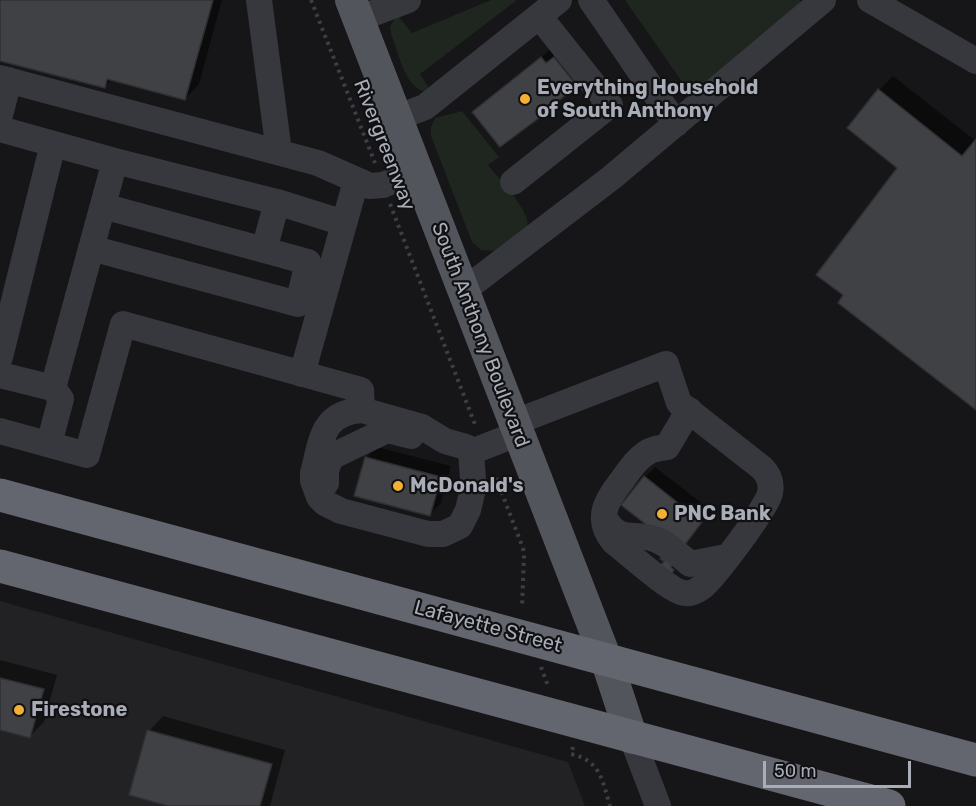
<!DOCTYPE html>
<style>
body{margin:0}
#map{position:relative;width:976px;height:806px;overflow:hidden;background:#161618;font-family:Rubik,sans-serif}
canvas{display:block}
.scale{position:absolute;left:763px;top:761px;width:148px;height:27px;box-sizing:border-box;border:3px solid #a8adb8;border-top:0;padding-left:8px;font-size:18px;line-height:21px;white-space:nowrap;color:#a8adb8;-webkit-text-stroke:4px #111113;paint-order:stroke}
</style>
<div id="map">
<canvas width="976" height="806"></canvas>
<div class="scale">50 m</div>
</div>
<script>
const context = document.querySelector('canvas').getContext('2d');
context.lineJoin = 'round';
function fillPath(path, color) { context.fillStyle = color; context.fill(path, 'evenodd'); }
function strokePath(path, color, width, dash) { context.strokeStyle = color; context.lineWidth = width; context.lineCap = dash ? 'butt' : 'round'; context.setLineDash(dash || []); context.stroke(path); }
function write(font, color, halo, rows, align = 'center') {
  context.font = font + ' Rubik,sans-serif'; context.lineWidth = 4.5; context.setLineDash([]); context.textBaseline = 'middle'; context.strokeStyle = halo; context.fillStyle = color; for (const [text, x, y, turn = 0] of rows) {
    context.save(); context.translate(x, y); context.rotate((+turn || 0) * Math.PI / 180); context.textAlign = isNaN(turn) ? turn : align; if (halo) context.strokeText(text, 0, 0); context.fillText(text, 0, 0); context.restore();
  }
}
fillPath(new Path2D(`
 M0 601 568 762 585 806H0Z`), '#222225');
fillPath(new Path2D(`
 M491 0H517L420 74 429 88 424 91C406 89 397 49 391 34L390 27 395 18 399 17 412 33Z
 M625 0H800L801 5 692 96Z
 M462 111 499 157 488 165C498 178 533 213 527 228L495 251 481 250 472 242 431 136V127L435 118Z`), '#1e261f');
fillPath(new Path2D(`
 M0 0H222L199 84 185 99 112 79 104 87 0 59Z
 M553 47 587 74 542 114 501 145 474 112Z
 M893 76 976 141V408L845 295 899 168 879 90Z
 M377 447 451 466 441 503 430 514 366 458Z
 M655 467 712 511 680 549 676 566 670 574 645 477Z
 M0 660 57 675 44 722 30 736 0 729Z
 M163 716 285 750 270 806H174L149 731Z`), '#0007');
const building = new Path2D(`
 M0 0H213L185 100 107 79 105 88 0 61Z
 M541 57 546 63 554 57 577 86 542 114 543 115 500 147 472 112Z
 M878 89 962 156 976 139V410L838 303 843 295 816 275 897 168 847 128Z
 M365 457 441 477 430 516 354 496Z
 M644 476 702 522 680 551 621 505Z
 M666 550 677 559 671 567 674 570 670 576 659 568 664 561 660 559Z
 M0 678 44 689 30 738 0 730Z
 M147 730 272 764 260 806H168L129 795Z`);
fillPath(building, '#404145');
strokePath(building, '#303034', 1.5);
strokePath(new Path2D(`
 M311 0 375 163
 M390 204 476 427
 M496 478 523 548 524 557 522 607
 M541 667 548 686
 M573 747 571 754C601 761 602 780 610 806`), '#3d3f44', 4, [3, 4.5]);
strokePath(new Path2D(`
 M259 0 279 152
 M591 0 676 124
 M870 0 976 61
 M539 16 559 0
 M358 19 408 0
 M0 78 318 163 370 186 383 185 417 171
 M0 115 9 80
 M396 118 425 107 539 16 610 105 513 182
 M0 129 115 161 53 388 0 375
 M277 202 344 223
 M103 206 264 250 277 202 115 161
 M91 248 298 304 308 262 264 250
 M463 291 611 178 823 0
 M0 357 53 144
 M302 374 356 181
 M362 410 422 427 445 441 466 447 471 452 473 479 472 493 468 510 460 526 443 534H428L341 511 325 503 319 497 313 481V473C322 440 321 413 362 410Z
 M513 423 666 364 679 403 762 468C769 475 772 483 770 493 768 506 714 578 702 587 698 590 691 594 685 593 672 593 627 552 614 542 594 519 607 499 623 479 629 470 636 460 645 454 651 449 659 448 667 447L689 410
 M0 431 87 455 123 324 361 390 362 410
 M49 444 61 399 53 388
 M471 452 517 434
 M326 483V471L331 457 387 430 411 436
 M607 522C621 543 635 532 654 539 667 543 679 555 690 564L726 557
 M632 738 658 806`), '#37383d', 26);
strokePath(new Path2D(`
 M351 0 606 659 632 738`), '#53555c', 32);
strokePath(new Path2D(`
 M0 495 976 760
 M0 566 889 806`), '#63666e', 33);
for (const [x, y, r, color] of [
 [525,99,6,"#f2b134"],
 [398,486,6,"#f2b134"],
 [662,514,6,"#f2b134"],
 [19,710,6,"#f2b134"]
]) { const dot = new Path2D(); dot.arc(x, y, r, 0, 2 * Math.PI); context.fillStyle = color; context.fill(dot); strokePath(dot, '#111113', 2); }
write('bold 20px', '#a8adb8', '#111113', [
 ["Everything Household",537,88],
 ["of South Anthony",537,111],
 ["McDonald's",410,486],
 ["PNC Bank",674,514],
 ["Firestone",31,710]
], 'left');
write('20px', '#a8adb8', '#111113', [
 ["Rivergreenway",384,145,69],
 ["South Anthony Boulevard",480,335,69],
 ["Lafayette Street",488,627,15]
]);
</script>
